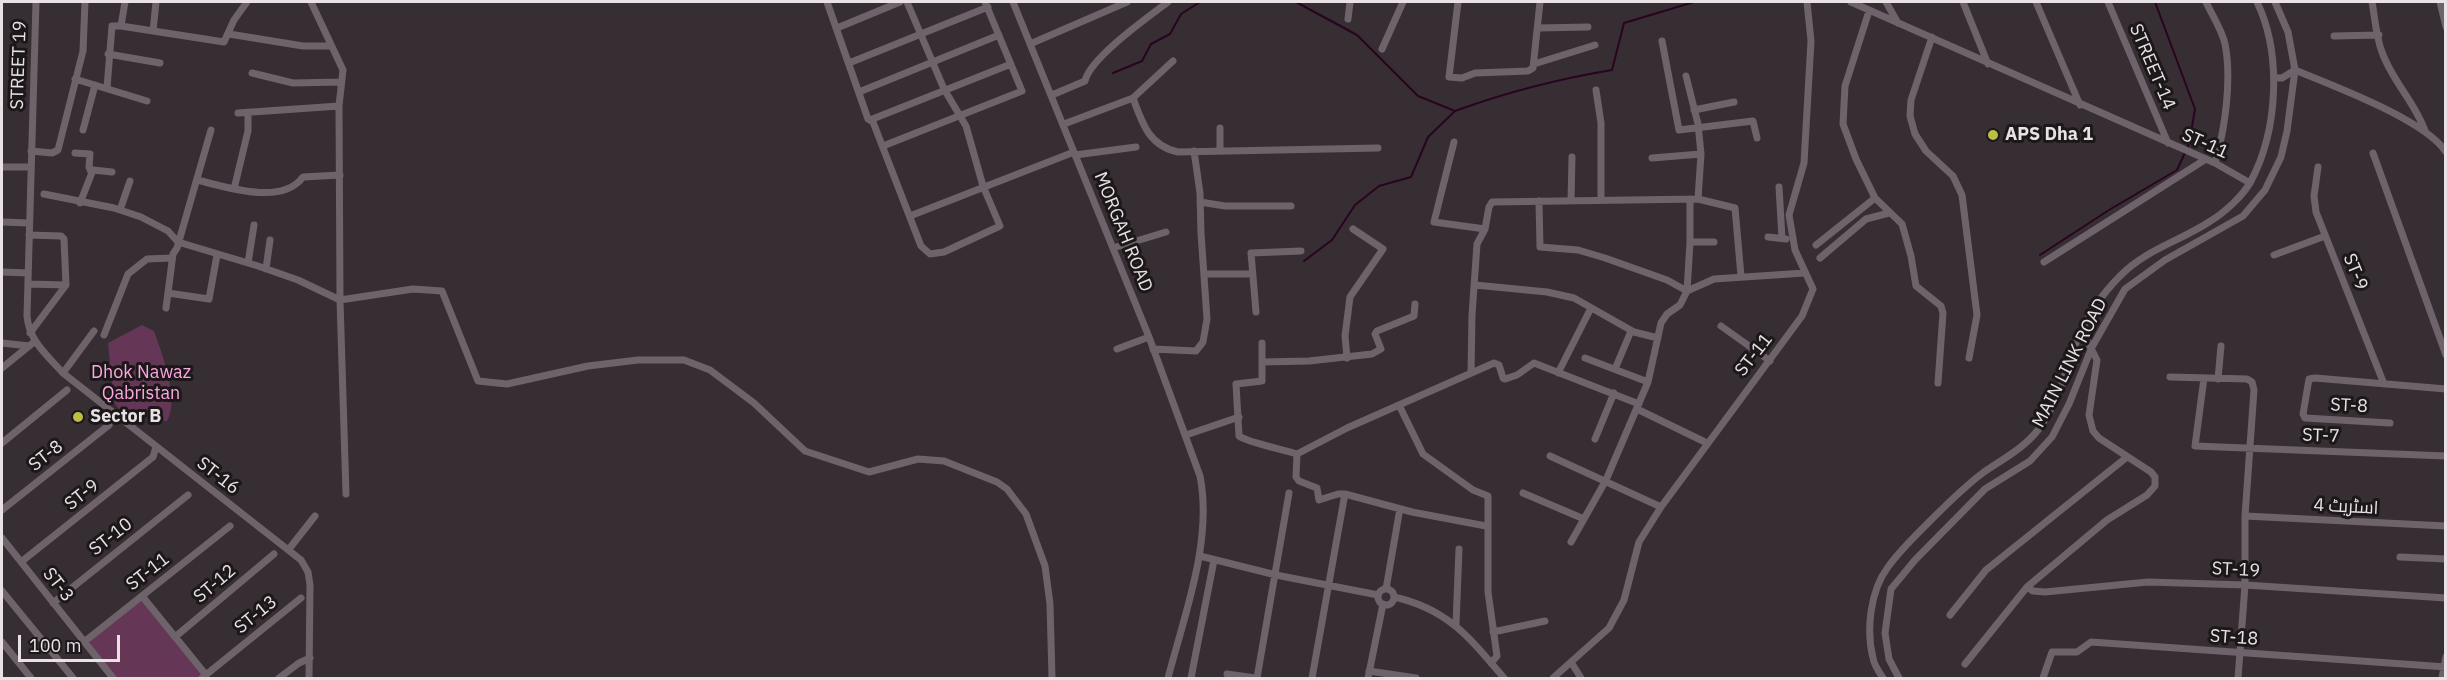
<!DOCTYPE html>
<meta charset="utf-8">
<style>
body{margin:0}
#map{position:relative;width:2447px;height:680px;overflow:hidden;background:#372e34;font-family:"IBM Plex Sans",sans-serif}
canvas{display:block}
.frame{position:absolute;inset:0;border:3px solid #e8e2e5;pointer-events:none}
.scale{position:absolute;left:18px;top:635px;width:102px;height:27px;box-sizing:border-box;border:3px solid #e8e2e5;border-top:0;padding-left:8px;font-size:18px;line-height:21px;white-space:nowrap;color:#e8e2e5;-webkit-text-stroke:4px #1c181a;paint-order:stroke}
</style>
<div id="map">
<canvas width="2447" height="680"></canvas>
<div class="frame"></div>
<div class="scale">100 m</div>
</div>
<script>
const context = document.querySelector('canvas').getContext('2d');
context.lineJoin = 'round';
function fillPath(path, color) { context.fillStyle = color; context.fill(path, 'evenodd'); }
function strokePath(path, color, width, dash) { context.strokeStyle = color; context.lineWidth = width; context.lineCap = dash ? 'butt' : 'round'; context.setLineDash(dash || []); context.stroke(path); }
function write(font, color, halo, rows, align = 'center') {
  context.font = font + ' "IBM Plex Sans",Cairo,sans-serif'; context.lineWidth = 6; context.setLineDash([]); context.textBaseline = 'middle'; context.strokeStyle = halo; context.fillStyle = color; for (const [text, x, y, turn = 0] of rows) {
    context.save(); context.translate(x, y); context.rotate((+turn || 0) * Math.PI / 180); context.textAlign = isNaN(turn) ? turn : align; if (halo) context.strokeText(text, 0, 0); context.fillText(text, 0, 0); context.restore();
  }
}
fillPath(new Path2D(`
 M142 325 154 331C162 354 180 399 167 421H161L140 413C129 417 119 411 114 402L108 343Z
 M142 596 206 675 202 678H113L84 642Z`), '#653656');
strokePath(new Path2D(`
 M1276 2H1296L1357 35 1418 96 1455 111C1507 92 1558 79 1612 70L1624 23 1694 2
 M1113 73 1142 61 1151 44 1170 34 1181 14 1200 2
 M2040 255 2109 210 2177 170 2189 144 2195 109 2155 2
 M1304 261 1332 240 1355 205 1379 186 1411 177 1428 137 1455 111`), '#290420', 2);
strokePath(new Path2D(`
 M36 2 27 316C29 341 47 355 63 373L301 560 308 572 310 585 309 678
 M311 2 343 70 339 106 340 300 346 494
 M827 2 868 119 873 122 921 246 930 254 944 252 1000 226 983 186 966 126 944 89 907 2
 M1013 2 1149 337 1200 476C1213 541 1184 616 1168 678
 M1458 2 1449 77 1462 78 1475 73 1528 71 1533 68 1540 2
 M1851 2 2215 163 2250 183
 M1886 2 1898 23
 M1963 2 1988 64
 M2036 2 2080 105
 M2108 2 2168 143
 M2206 2C2212 15 2222 30 2225 44 2232 79 2225 130 2215 163
 M2372 2C2375 18 2376 37 2382 52 2392 81 2415 102 2425 131
 M2440 2 2446 27
 M1869 11 1845 86 1843 124 1856 159 1875 198 1902 224 1911 256 1916 286 1941 306 1943 313 1938 383
 M1348 19 1350 2
 M121 26 125 2
 M837 28 900 2
 M1538 28 1588 27
 M153 31 156 2
 M229 34 303 46H331
 M2334 36 2379 35
 M1932 37 1911 100 1910 116 1915 134 1926 151 1953 176 1962 195 1977 315 1969 358
 M1662 41 1679 130 1753 121 1757 138
 M1030 44 1127 2
 M1382 49 1403 2
 M108 54 160 63
 M849 63 988 7
 M1534 64 1595 45
 M252 73 293 83 340 82
 M1686 76 1698 124 1701 154 1698 199
 M2274 78H2282L2295 70C2333 86 2424 119 2446 152
 M75 79 147 101
 M107 88 112 26H121L224 42 234 20 247 2
 M1596 90 1601 123V200
 M859 92 999 35
 M1052 95 1085 81C1090 58 1148 17 1168 2
 M1133 98C1142 123 1149 146 1178 152L1378 148
 M1694 110 1734 102
 M238 113 339 106
 M870 120 1011 64
 M1064 124 1133 98 1173 61
 M1220 128V150
 M83 130 95 85
 M1454 142 1434 222 1485 229
 M883 146 1022 91 985 2
 M31 151 52 153 58 150 83 51 85 2
 M75 153 90 154 89 167 91 172
 M2373 153 2446 355
 M1075 155 1136 147
 M1652 158 1701 154
 M2 167H31
 M2318 167 2314 196 2316 212 2384 384
 M197 180C226 187 282 206 303 177L340 175
 M1779 187 1782 238
 M234 189 248 131V112
 M44 194 114 208 141 217 168 231 178 242 258 266 298 280 340 300 413 289 442 291 478 381 507 384 588 366 638 360H684L710 370 754 403 805 451 869 472 918 459 944 461 997 482 1007 489 1026 514 1045 566 1050 604 1052 678
 M1539 201 1540 247 1578 250 1605 258 1667 280 1687 291 1714 279 1805 273
 M1571 201 1572 157
 M1200 202 1225 206H1291
 M80 203 93 170 112 172
 M120 210 130 181
 M910 216 1074 152
 M2 222 29 223
 M29 235 61 236 64 239 66 285 30 333
 M1768 237 1786 239
 M1690 242H1714
 M1816 245 1875 198
 M1113 248 1166 232
 M2274 255 2325 236
 M1820 258 1866 219 1889 213
 M2044 262 2206 159
 M248 263 254 225
 M266 269 270 240
 M2 272 28 273
 M1204 274H1252
 M28 284 66 285
 M1475 285 1547 292 1574 298 1634 332 1658 338
 M168 293 209 299 217 255
 M166 308 173 254 177 248 211 130
 M1256 312 1251 253 1301 251
 M1721 326 1770 361
 M104 335 128 274 147 259 172 258
 M2 343 29 346
 M1262 343V381L1236 384 1239 436C1246 442 1285 450 1297 454L1347 428 1494 363 1499 365 1503 378 1505 379 1517 375 1534 363 1639 404
 M1117 349 1149 337
 M1153 349 1196 351 1203 342 1207 319 1201 233 1200 193 1194 151
 M1347 358 1345 336 1350 297 1383 249 1353 229
 M1585 358 1648 382
 M1262 362 1309 361 1372 354 1381 349 1375 334 1377 331 1414 316 1415 304
 M2 368 34 342
 M1615 369 1631 331
 M63 373 94 331
 M1471 373 1472 315 1477 244 1485 229 1489 207 1492 202 1698 199 1735 208 1741 276
 M1558 373 1591 308
 M2170 377 2247 379 2252 382 2254 390 2245 516V585L2238 678
 M2204 378 2195 446 2446 456
 M2218 379 2221 346
 M1399 405 1423 454 1473 490 1488 496V592L1497 656 1491 663
 M1637 409 1707 443
 M2390 423 2305 418 2303 414 2309 379 2315 378 2446 389
 M1186 435 1239 417
 M1595 439 1614 393
 M2 443 67 390
 M1297 454 1296 477 1299 481 1317 488 1319 500 1338 494H1345L1412 512 1486 526
 M1550 456 1661 507
 M1523 493 1584 519
 M2 510 109 425
 M2245 516 2446 526
 M2 538 113 678
 M1571 542 1606 480 1648 382 1661 323 1667 314 1680 305 1687 291 1690 242V199
 M289 549 315 516
 M1200 556 1276 575 1378 595
 M2400 557 2446 559
 M21 562 153 457 156 447
 M2027 587 2033 591 2045 592 2148 582 2245 585 2446 598
 M1386 589 1399 514
 M1378 597a8 8 0 1 1 16 0a8 8 0 1 1-16 0Z
 M2 591 73 678
 M142 596 206 675
 M1394 597C1448 609 1470 638 1504 678
 M53 603 188 495
 M1950 615 1986 570 2127 457
 M1456 624 1459 549
 M1493 632 1545 621
 M175 637 274 554
 M2 642 31 678
 M84 642 230 526
 M1571 662 1581 678
 M1965 664 2027 587 2107 520 2147 495 2155 486V477L2151 472 2099 438 2093 431 2089 415 2097 360 2082 331
 M1369 671 1416 678
 M1227 674 1255 678
 M202 678 301 598
 M279 678 299 663 310 658
 M1191 678 1214 560
 M1257 678 1289 493
 M1312 678 1344 499
 M1368 678 1383 604
 M1553 678 1609 628 1624 600 1639 542 1661 507 1802 316 1813 289 1795 250 1789 215 1804 163 1811 41 1807 2
 M1883 678C1879 672 1874 665 1873 658 1866 630 1870 591 1888 567 1900 550 1916 535 1931 520 1948 503 1965 486 1984 472 2003 459 2024 448 2038 430 2057 405 2065 373 2076 343 2086 318 2101 295 2120 276 2145 250 2180 241 2209 222 2224 213 2243 196 2251 181 2278 130 2282 54 2257 2
 M1899 678 1889 659 1885 633 1891 589 1915 560 1985 489 2030 461 2052 437 2069 404 2092 347 2125 289 2165 260 2243 216 2265 190 2281 157 2287 131 2295 70 2288 32 2275 2
 M2043 678 2052 652H2077L2091 642 2446 667
 M2442 678 2446 657`), '#6e636a', 7);
for (const [x, y, r, color] of [
 [1993,135,6,"#bdbf43"],
 [78,417,6,"#bdbf43"]
]) { const dot = new Path2D(); dot.arc(x, y, r, 0, 2 * Math.PI); context.fillStyle = color; context.fill(dot); strokePath(dot, '#1c181a', 2); }
write('18px', '#e8e2e5', '#1c181a', [
 ["STREET 19",19,65,-88],
 ["STREET-14",2152,67,67],
 ["ST-11",2205,144,24],
 ["MORGAH ROAD",1123,232,68],
 ["ST-9",2355,272,68],
 ["ST-11",1754,355,-52],
 ["MAIN LINK ROAD",2070,363,-63],
 ["ST-8",2349,406,3],
 ["ST-7",2321,436,2],
 ["ST-8",46,456,-38],
 ["ST-16",218,476,38],
 ["ST-9",82,495,-38],
 ["اسٹریٹ 4",2346,507,3],
 ["ST-10",111,537,-38],
 ["ST-19",2236,570,3],
 ["ST-11",148,572,-38],
 ["ST-12",215,584,-40],
 ["ST-3",58,585,52],
 ["ST-13",256,615,-39],
 ["ST-18",2234,638,4]
]);
write('bold 18px', '#e8e2e5', '#1c181a', [
 ["APS Dha 1",2005,135],
 ["Sector B",90,417]
], 'left');
write('18px', '#fca7e0', '#1c181a', [
 ["Dhok Nawaz",141,373],
 ["Qabristan",141,394]
]);
</script>
